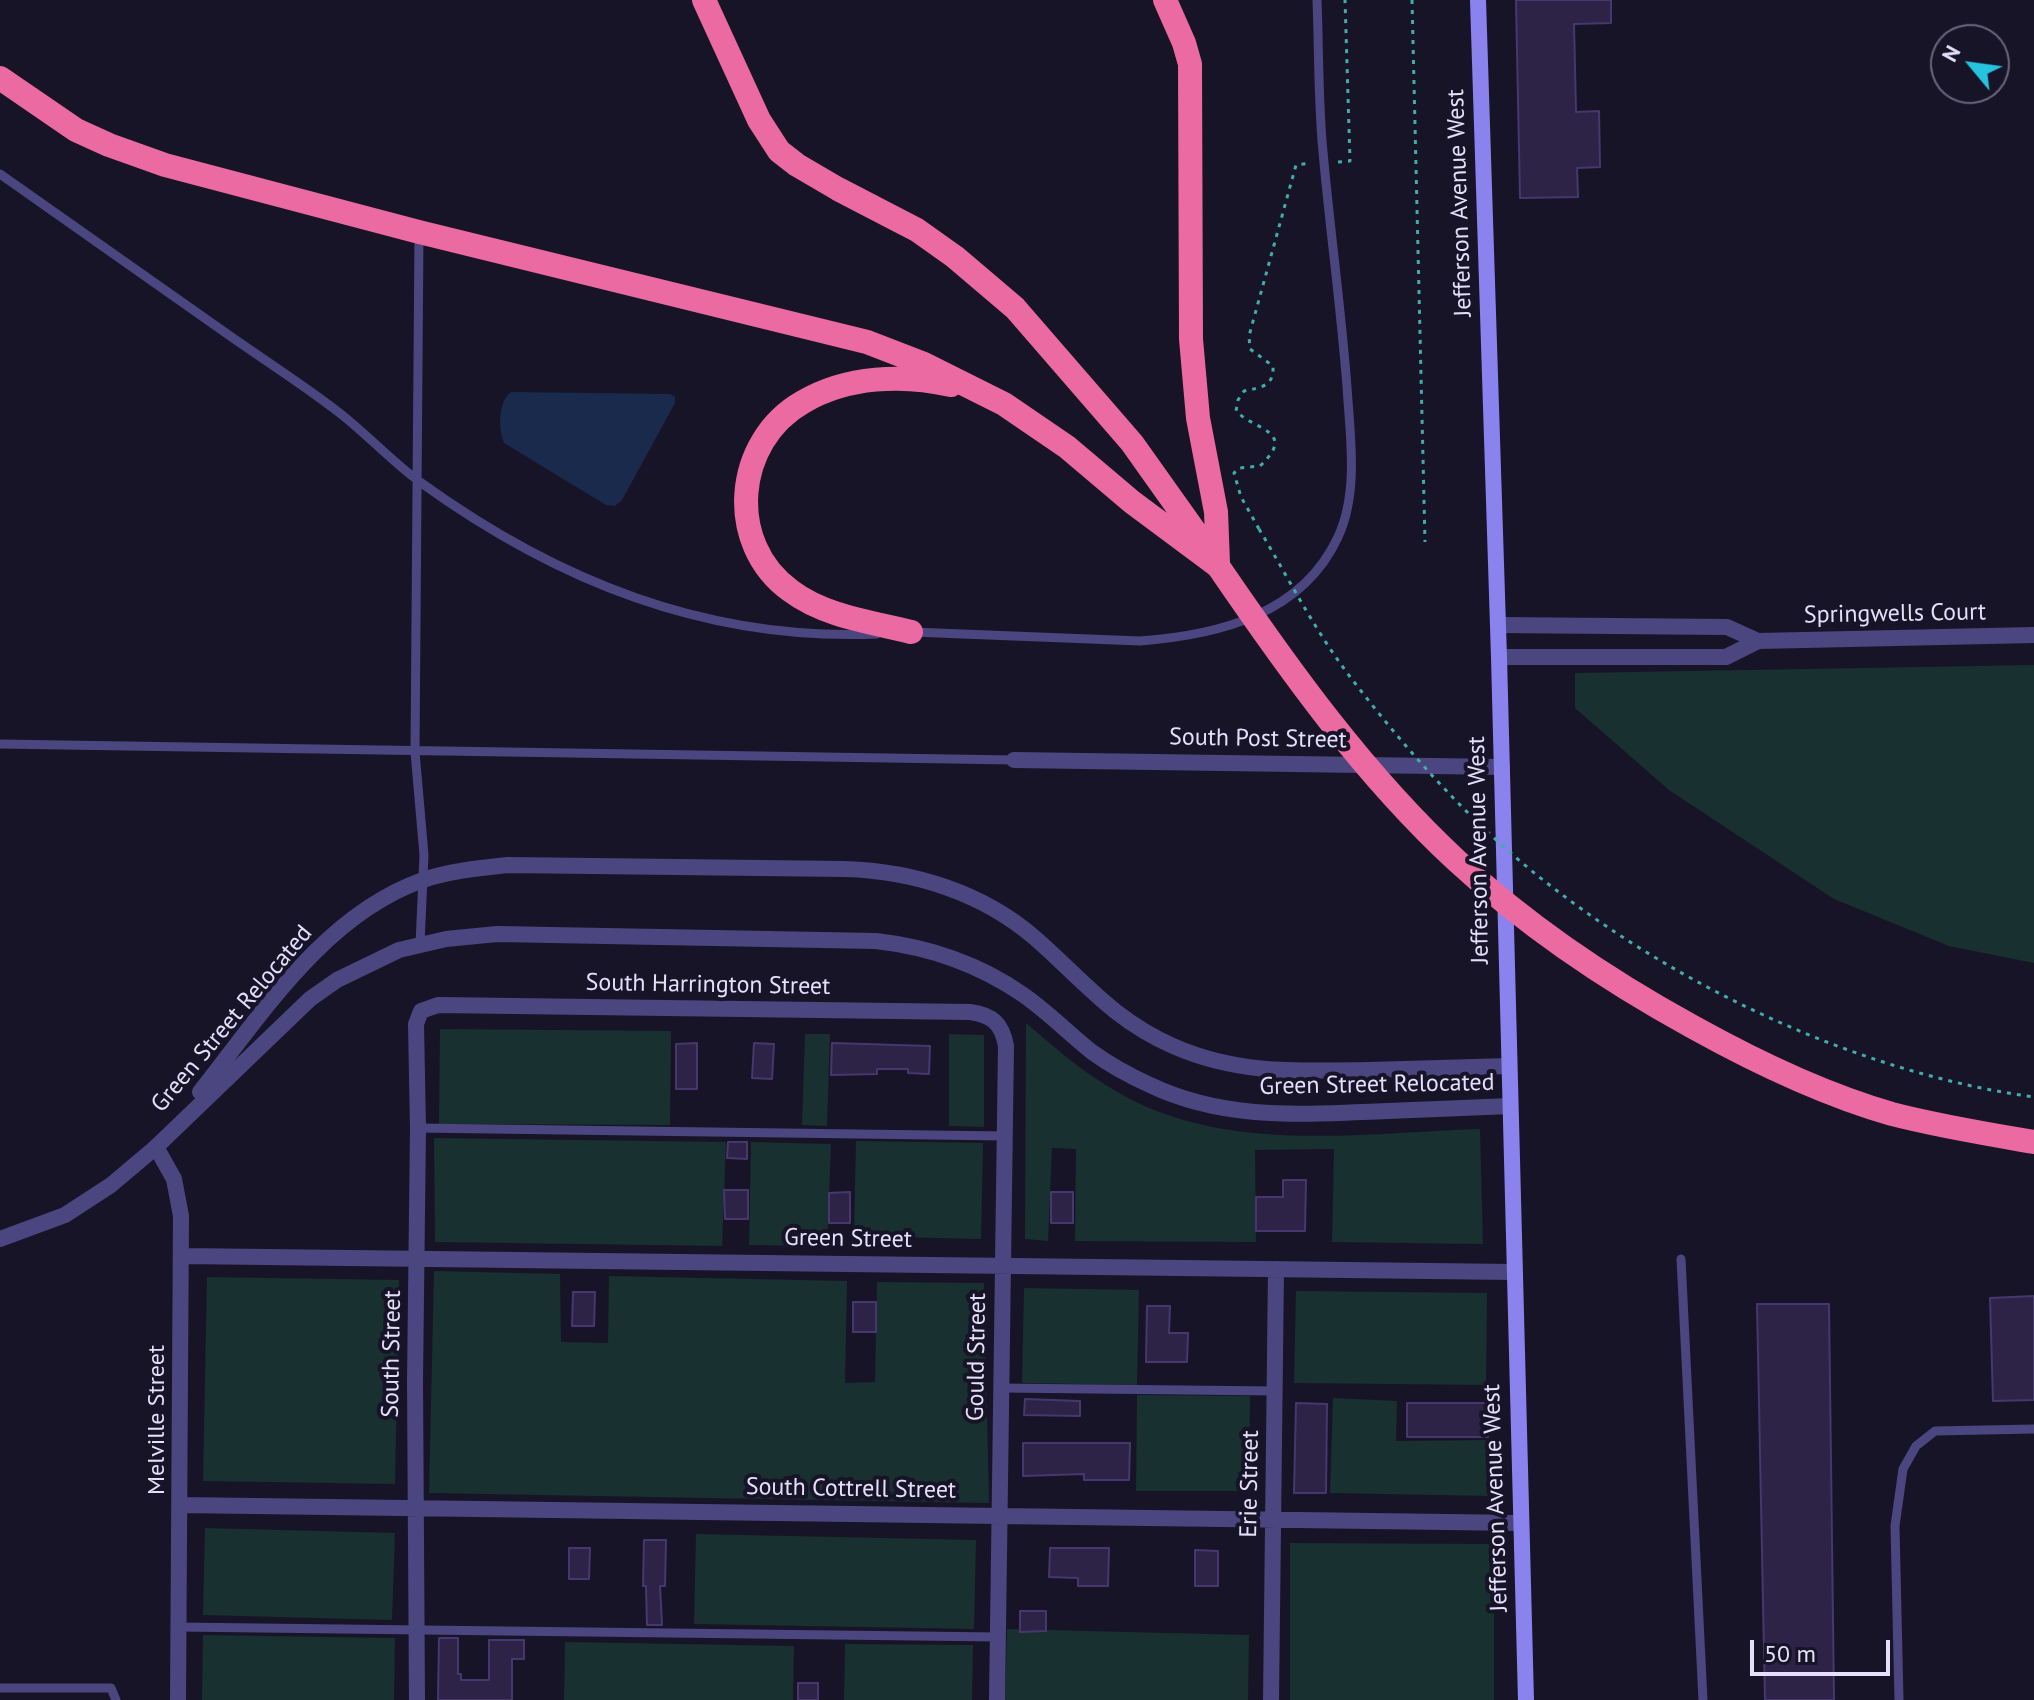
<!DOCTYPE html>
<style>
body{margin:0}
#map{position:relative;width:2034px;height:1700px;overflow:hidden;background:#181427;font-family:"PT Sans",sans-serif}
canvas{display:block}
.north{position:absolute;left:1930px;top:24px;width:80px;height:80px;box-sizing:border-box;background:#181427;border:2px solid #6a657b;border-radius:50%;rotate:299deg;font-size:22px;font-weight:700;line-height:32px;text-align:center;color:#e4dffa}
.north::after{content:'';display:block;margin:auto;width:28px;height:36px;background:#25c3e0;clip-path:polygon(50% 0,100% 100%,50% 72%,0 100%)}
.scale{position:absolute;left:1750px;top:1640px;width:140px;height:36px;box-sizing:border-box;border:4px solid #e4dffa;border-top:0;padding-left:10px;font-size:24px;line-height:28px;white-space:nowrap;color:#e4dffa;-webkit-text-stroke:6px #181427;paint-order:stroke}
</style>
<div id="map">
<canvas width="2034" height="1700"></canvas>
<div class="north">N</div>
<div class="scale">50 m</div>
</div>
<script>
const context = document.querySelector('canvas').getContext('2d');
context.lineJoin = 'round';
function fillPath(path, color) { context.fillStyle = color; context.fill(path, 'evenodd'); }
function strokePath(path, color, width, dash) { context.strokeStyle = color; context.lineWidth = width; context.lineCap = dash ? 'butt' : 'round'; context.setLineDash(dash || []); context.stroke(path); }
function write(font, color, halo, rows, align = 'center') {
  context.font = font + ' "PT Sans",sans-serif'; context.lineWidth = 8; context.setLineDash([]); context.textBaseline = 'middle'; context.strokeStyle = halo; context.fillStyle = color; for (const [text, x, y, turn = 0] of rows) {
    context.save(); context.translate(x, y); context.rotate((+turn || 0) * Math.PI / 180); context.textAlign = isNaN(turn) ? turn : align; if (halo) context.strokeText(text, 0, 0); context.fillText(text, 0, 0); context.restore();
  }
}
fillPath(new Path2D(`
 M2034 665V963L1949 946 1834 899 1669 790 1575 708V673Z
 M1026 1023C1053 1046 1079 1069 1109 1087 1218 1156 1357 1133 1480 1129L1483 1244 1332 1242 1334 1149 1255 1150 1256 1242 1075 1241 1076 1149 1052 1148 1048 1241 1025 1239Z
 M440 1029 671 1031 670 1125 439 1124Z
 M805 1034H830L827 1126 802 1125Z
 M949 1034 984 1035V1127L949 1126Z
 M434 1138 726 1142 722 1246 435 1242Z
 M856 1141 983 1143 981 1239 854 1236Z
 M751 1142 831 1144 827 1246 749 1245Z
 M434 1271 560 1274 561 1342 608 1343 609 1276 847 1281 845 1383 875 1382 877 1282 984 1283 989 1503 429 1493Z
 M207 1277 399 1280 395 1484 203 1481Z
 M1024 1288 1139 1290 1137 1385 1022 1383Z
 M1296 1291 1487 1293 1486 1385 1294 1383Z
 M1137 1395 1250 1396 1249 1491H1136Z
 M1333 1398 1397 1401 1396 1441 1489 1440 1491 1496 1330 1493Z
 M205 1528 395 1533 392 1620 203 1615Z
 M696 1534 976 1540 974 1629 694 1624Z
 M1290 1543 1494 1544V1700H1290Z
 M1007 1629 1249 1635 1248 1700H1005Z
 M203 1635 395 1638 394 1700H202Z
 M565 1642 794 1646 793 1700H564Z
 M845 1644 973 1645 972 1700H844Z`), '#183030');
fillPath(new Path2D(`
 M511 392 670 394 675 397V403L622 500 615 506 606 505 504 443C498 429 498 401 511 392Z`), '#192a4c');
const building = new Path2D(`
 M1516 0H1611V23L1574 24 1576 112 1599 111 1600 167 1577 168 1578 197 1520 198Z
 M697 1043V1089H676V1044Z
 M754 1043 774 1044 772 1079 752 1078Z
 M832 1043 930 1046 929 1074 908 1073V1069H877V1074L831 1075Z
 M728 1142H747V1159L727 1158Z
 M1283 1180H1306L1305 1231H1256V1197H1283Z
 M724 1190H748V1219H725Z
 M850 1192V1223H829V1193Z
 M1051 1192H1073V1223H1051Z
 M573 1292H595L594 1326H572Z
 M2034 1296V1400L1993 1401 1990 1298Z
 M853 1302H876V1332H853Z
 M1757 1304H1829L1834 1700H1765Z
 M1147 1306H1170L1169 1333H1188L1187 1362H1146Z
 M1025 1399 1080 1401V1416L1024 1415Z
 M1296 1403 1327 1404 1326 1493H1294Z
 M1407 1403H1489L1488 1437H1407Z
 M1023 1443H1130L1129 1480H1084V1474L1023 1476Z
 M644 1540H666L665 1586H660L662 1625H647L646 1586H643Z
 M569 1548H590L589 1579H569Z
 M1050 1548H1109L1108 1586H1078V1578L1049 1577Z
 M1195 1550 1218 1551V1586H1195Z
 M1020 1611H1046V1631L1020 1632Z
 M439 1638H458V1674H461V1680H489V1640H524V1659H512V1700H438Z
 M798 1683H818V1700H798Z`);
fillPath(building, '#2c2346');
strokePath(building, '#46386e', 2);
strokePath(new Path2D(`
 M1412 0 1425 542
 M1338 162 1350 161 1345 0
 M1259 529 1241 497 1234 473 1239 468 1260 466C1297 431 1256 431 1236 411L1238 400 1244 391C1261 387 1274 387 1273 366L1250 349 1249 336 1296 165 1310 163`), '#42abab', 3, [4, 6]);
strokePath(new Path2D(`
 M0 174C74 226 149 279 223 331 261 358 301 383 337 411 366 433 391 461 420 482 557 581 706 641 877 634
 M419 232 415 752 424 855 420 944
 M912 632 1140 641C1218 635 1302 615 1338 537 1359 492 1350 435 1347 387 1341 308 1330 230 1323 152 1318 101 1319 50 1317 0
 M0 744 1014 760
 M418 1128 1005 1136
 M1681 1259 1703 1700
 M1001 1388 1275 1391
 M177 1627 998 1637
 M0 1688H111L116 1700
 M1899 1700 1895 1526 1903 1469 1916 1446 1935 1431 2034 1429`), '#4b4680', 9);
strokePath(new Path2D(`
 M1498 625 1727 627 1758 641 2034 635
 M1499 657H1726L1758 641
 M1014 760 1502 767
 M156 1147 174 1179 181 1216 178 1700
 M182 1256 1513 1272
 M180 1505 1521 1523
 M417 1700 415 1381 418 1128 416 1024 421 1011 438 1005 970 1012C993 1015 1002 1024 1006 1046L997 1700
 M1271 1700 1276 1269`), '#4b4680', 16);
strokePath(new Path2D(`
 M200 1092C262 1014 324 915 423 880 450 871 480 868 508 865L845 869C914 871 983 893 1035 938 1083 980 1112 1019 1173 1046 1239 1075 1299 1071 1369 1070 1416 1069 1462 1067 1509 1066
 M0 1239 65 1215 111 1185 156 1147 310 999 337 980 399 950 446 939 497 934 876 941C929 947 977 963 1022 994 1047 1011 1068 1033 1092 1052 1110 1065 1130 1076 1150 1085 1219 1118 1290 1115 1364 1112 1413 1110 1461 1108 1510 1106`), '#4b4680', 16);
strokePath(new Path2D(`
 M1478 0 1499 657 1526 1700`), '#8b83ed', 16);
strokePath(new Path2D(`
 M704 0 759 120 779 151 797 165 838 189 917 230 955 257 1015 308 1132 443 1208 550
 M1165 0 1184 43 1190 64 1191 339 1198 418 1216 512 1218 563
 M0 78 76 130 109 145 165 165 419 232 867 342 924 364 1004 404 1067 447 1132 502 1218 566
 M911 632C871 622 824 616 791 591 725 544 734 441 803 402 847 376 903 374 951 385`), '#ea6aa1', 24);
strokePath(new Path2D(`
 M1259 529C1289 579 1315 631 1351 678 1410 755 1478 831 1556 890 1690 993 1866 1074 2034 1097`), '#42abab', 3, [4, 6]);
strokePath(new Path2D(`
 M1218 566C1289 670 1364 775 1457 861 1527 926 1609 981 1693 1027 1756 1062 1822 1094 1892 1114 1938 1126 1987 1134 2034 1142`), '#ea6aa1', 24);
write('24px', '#e4dffa', '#181427', [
 ["Jefferson Avenue West",1460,203,-92],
 ["Springwells Court",1895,614,-1],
 ["South Post Street",1258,739,1],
 ["Jefferson Avenue West",1479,850,-91],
 ["South Harrington Street",708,985,1],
 ["Green Street Relocated",232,1019,-50],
 ["Green Street Relocated",1377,1085,-1],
 ["Green Street",848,1239,1],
 ["South Street",392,1354,-89],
 ["Gould Street",977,1357,-89],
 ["Melville Street",157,1420,-90],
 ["Erie Street",1250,1484,-89],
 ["South Cottrell Street",851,1489,1],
 ["Jefferson Avenue West",1496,1498,-92]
]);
</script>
